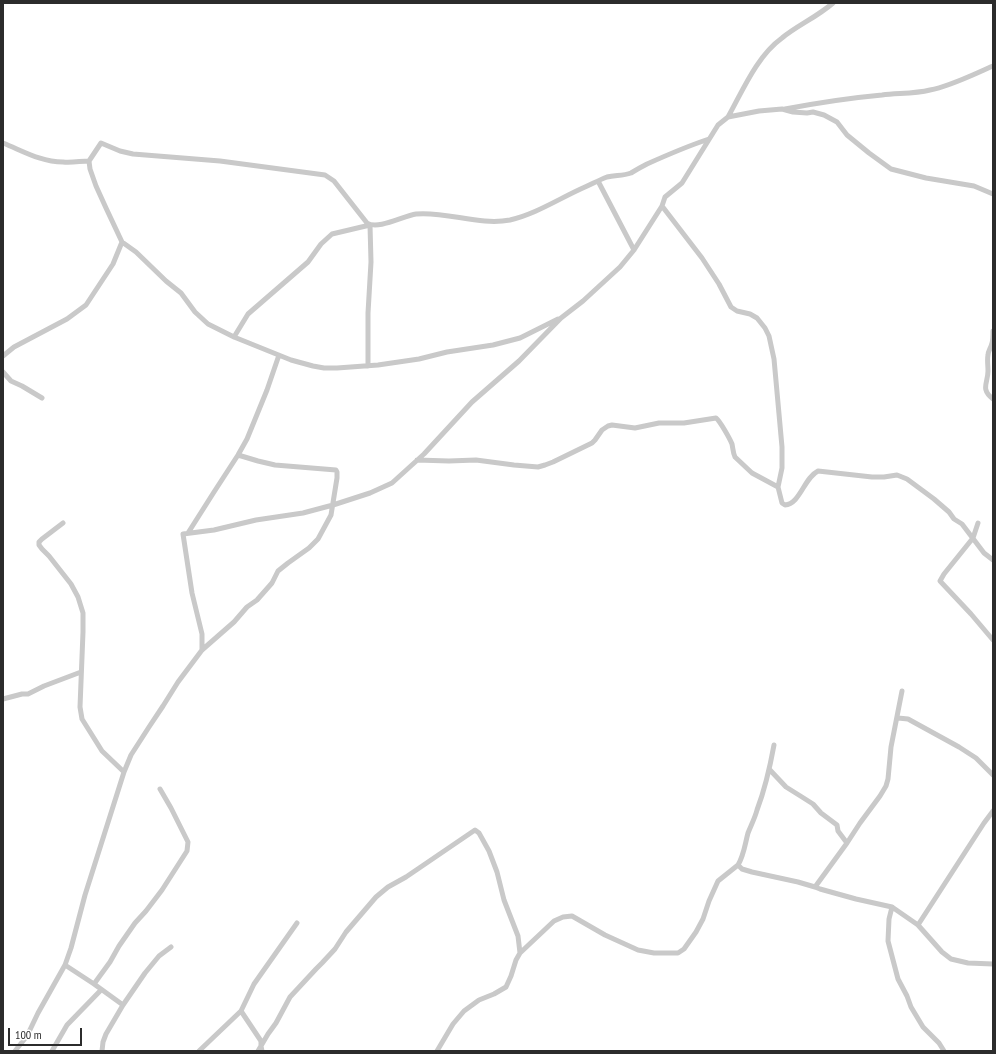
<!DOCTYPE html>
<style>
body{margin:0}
#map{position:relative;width:996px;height:1054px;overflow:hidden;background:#fff;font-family:"PT Sans Narrow",sans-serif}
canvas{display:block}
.frame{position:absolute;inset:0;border:4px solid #2c2c2c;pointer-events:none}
.scale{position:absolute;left:8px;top:1028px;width:74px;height:18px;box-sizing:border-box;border:2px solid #2c2c2c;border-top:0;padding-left:5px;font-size:12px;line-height:14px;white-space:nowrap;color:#2c2c2c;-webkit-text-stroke:3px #fff;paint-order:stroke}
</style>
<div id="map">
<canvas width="996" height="1054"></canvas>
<div class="frame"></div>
<div class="scale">100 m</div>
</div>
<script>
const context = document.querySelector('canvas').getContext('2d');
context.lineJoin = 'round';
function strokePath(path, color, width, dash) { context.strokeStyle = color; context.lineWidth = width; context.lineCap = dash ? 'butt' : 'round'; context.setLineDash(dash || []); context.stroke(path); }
strokePath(new Path2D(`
 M785 109C817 103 849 98 882 95 898 93 914 94 930 90 951 86 974 74 993 66
 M728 117C743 90 757 56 782 38 798 25 817 17 833 3
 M3 143C23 151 41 162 63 162 72 163 81 161 89 161L90 169 96 186 106 208 122 242 136 252 166 281 181 293 195 312 208 324 234 337 291 360 313 366 324 368H337L378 365 419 359 447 352 493 345 520 338 558 319
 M89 161 101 143 120 151 133 154 220 161 325 175 334 181 367 223C378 230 403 216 416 214 447 211 479 226 510 220 536 214 560 198 585 187 592 184 599 180 607 177 615 175 623 176 631 173 636 170 641 167 647 164 667 155 688 146 709 139
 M598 181 634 250
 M662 206 702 258 719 284 731 307 737 311 750 314 757 318 765 328 769 336 774 359 782 447V468L778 487
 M993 331C993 335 993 340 992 343 991 348 988 351 988 355 987 360 988 365 988 371 988 383 980 389 993 399
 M234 337 248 314 308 262 321 244 332 234 370 225 371 262 368 313V366
 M3 356 14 347 67 319 86 305 113 264 122 242
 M3 372 11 381 22 386 42 398
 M417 460 449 461 476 460 514 465 538 467 545 465 553 462 592 443 595 440 602 430 608 426 612 425 635 428 659 423H684L716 418C720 421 730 439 732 444 733 449 733 453 735 457L752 473 778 487 782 503 785 505C800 504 804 478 818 471L872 477H884L897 475 907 479 934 499 949 512 954 519 962 524 984 553 993 560
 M63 523 42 539 39 542V545L42 549 49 556 71 584 78 597 83 613V632L80 707 82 719 102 751 124 772
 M978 523 973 538 944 574 940 581 971 614 993 640
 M188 533 214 492 238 455 247 439 267 390 279 355
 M202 650V634L192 593 183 534 214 530 256 520 303 513 333 505 370 493 392 483 424 454 472 402 519 361 561 318 583 301 620 267 634 250 662 206 665 197 682 183 718 125 728 117 759 111 782 109 793 112 807 113 813 112 824 115 837 122 847 135 869 153 891 169 926 178 974 186 993 194
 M3 699 22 694H28L44 686 81 672
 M898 718 908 719 959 747 976 758 993 775
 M770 770 786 787 802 797 813 804 821 813 837 825 838 831 847 843
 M738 865C744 855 745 844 748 833 751 825 755 818 757 810 765 789 770 767 774 745
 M815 887 847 843 860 823 880 796 886 786 888 779 891 747 902 691
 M892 907 889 919 888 941 898 979 907 996 911 1007 923 1027 939 1043 944 1051
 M918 925 984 823 993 811
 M65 965 94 984 123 1005
 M94 984 110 962 119 946 135 923 146 911 162 890 187 851 188 842 171 808 160 789
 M241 1011 261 1041V1046L262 1051
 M15 1051 27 1036 38 1013 65 965 71 948 85 895 124 772 131 755 149 727 163 706 178 682 202 650 234 622 247 607 257 600 272 583 278 571 288 563 309 548 318 539 331 515 337 478V472L336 470 275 465 258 461 238 455
 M52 1051 67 1025 101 990
 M102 1051 103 1042 106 1034 123 1005 145 973 159 956 171 947
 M199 1051 241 1011 254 984 297 923
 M258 1051 268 1034 276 1023 290 997 316 969 322 963 335 949 346 932 376 897 388 887 406 877 475 830 479 833 489 851 497 872 504 900 518 936 520 953
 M437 1051 453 1024 464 1011 479 1000 494 994 506 987 511 976 516 960 520 953 554 921 563 917 572 916 605 935 638 950 654 953H678L684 949 696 932 703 919 709 901 718 881 738 865 742 869 752 872 798 882 815 887 820 889 856 899 892 907 918 925 942 952 951 959 968 963 993 964`), '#c9c9c9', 5);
</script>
